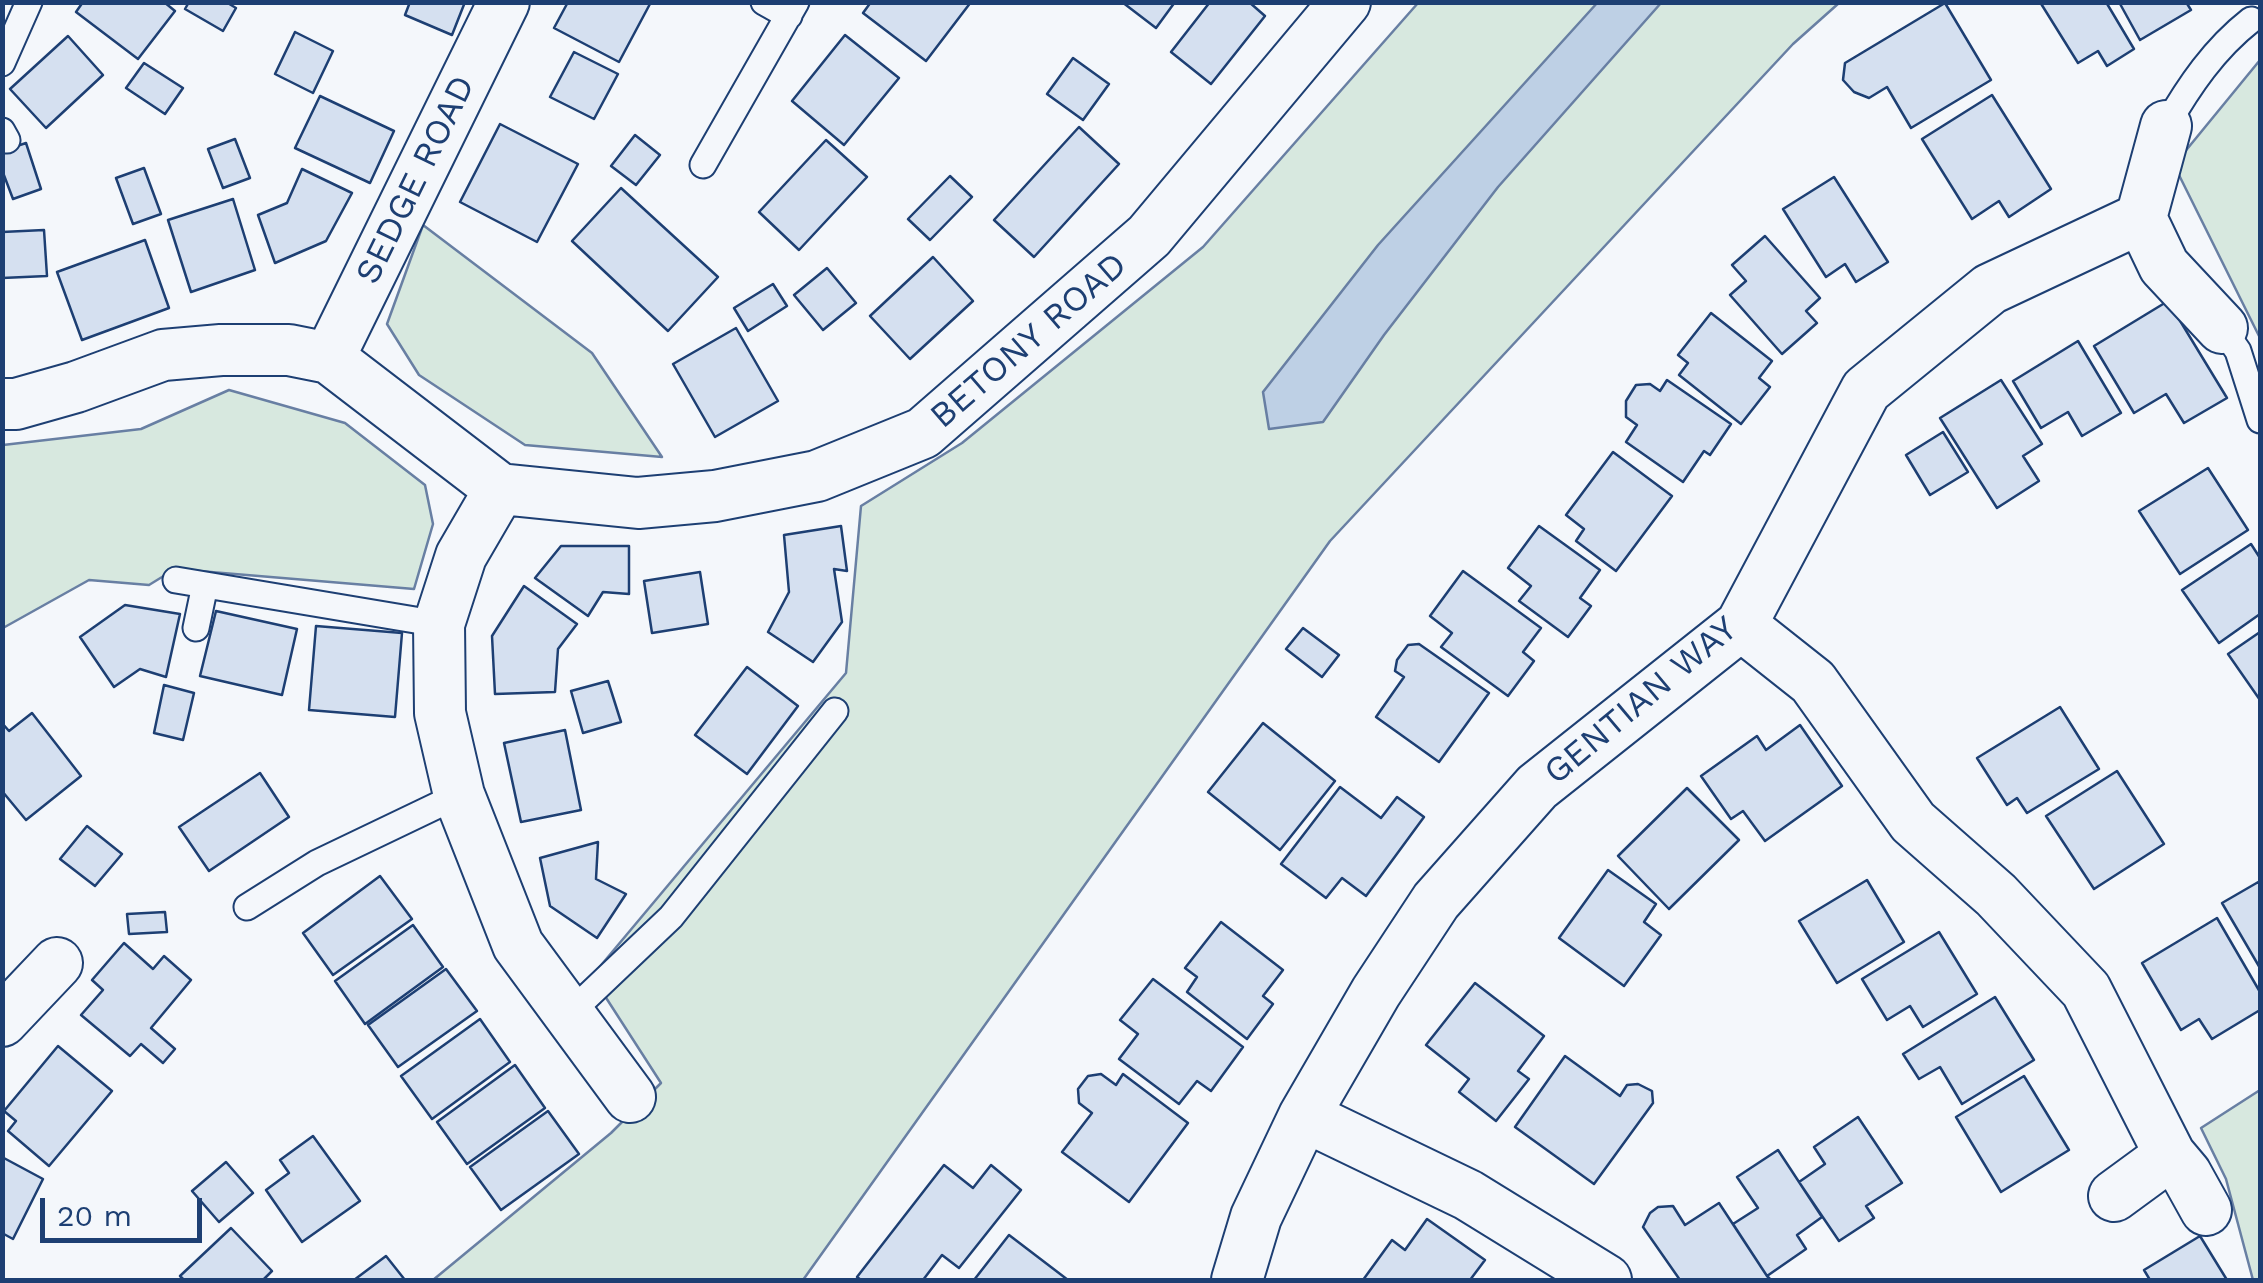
<!DOCTYPE html>
<style>
body{margin:0}
#map{position:relative;width:2263px;height:1283px;overflow:hidden;background:#f4f7fb;font-family:"Work Sans",sans-serif}
canvas{display:block}
.frame{position:absolute;inset:0;border:5px solid #1d3f73;pointer-events:none}
.scale{position:absolute;left:40px;top:1198px;width:162px;height:45px;box-sizing:border-box;border:5px solid #1d3f73;border-top:0;padding-left:12px;font-size:30px;line-height:35px;white-space:nowrap;color:#1d3f73;-webkit-text-stroke:8px #f4f7fb;paint-order:stroke}
</style>
<div id="map">
<canvas width="2263" height="1283"></canvas>
<div class="frame"></div>
<div class="scale">20 m</div>
</div>
<script>
const context = document.querySelector('canvas').getContext('2d');
context.lineJoin = 'round';
function fillPath(path, color) { context.fillStyle = color; context.fill(path, 'evenodd'); }
function strokePath(path, color, width, dash) { context.strokeStyle = color; context.lineWidth = width; context.lineCap = dash ? 'butt' : 'round'; context.setLineDash(dash || []); context.stroke(path); }
function write(font, color, halo, rows, align = 'center') {
  context.font = font + ' "Work Sans",sans-serif'; context.lineWidth = 8; context.setLineDash([]); context.textBaseline = 'middle'; context.strokeStyle = halo; context.fillStyle = color; for (const [text, x, y, turn = 0] of rows) {
    context.save(); context.translate(x, y); context.rotate((+turn || 0) * Math.PI / 180); context.textAlign = isNaN(turn) ? turn : align; if (halo) context.strokeText(text, 0, 0); context.fillText(text, 0, 0); context.restore();
  }
}
const green = new Path2D(`
 M1418 3H1839L1793 44 1330 541 803 1280H433L611 1133 661 1083 592 976 846 673 861 506 962 443 1203 247Z
 M2260 60V338L2174 165Z
 M423 225 592 353 662 457 525 445 419 375 387 324Z
 M229 390 345 423 425 485 433 524 414 589 175 569 149 585 89 580 3 628V445L141 429Z
 M2260 1090V1280H2253L2226 1179 2201 1128Z`);
fillPath(green, '#d7e8df');
strokePath(green, '#687fa3', 2.5);
const water = new Path2D(`
 M1598 2 1661 3 1498 187 1384 335 1323 422 1269 429 1263 392 1378 245Z`);
fillPath(water, '#bed0e5');
strokePath(water, '#687fa3', 2.5);
const building = new Path2D(`
 M83 2H164L175 11 138 59 76 12Z
 M189 2H226L236 8 223 31 185 9Z
 M410 2H465L452 35 405 15Z
 M568 2H651L619 62 554 28Z
 M871 2H971L926 61 863 13Z
 M1122 2H1175L1156 28Z
 M1210 2H1249L1265 16 1211 84 1171 52Z
 M2040 2H2106L2134 49 2107 66 2098 51 2078 63Z
 M2119 2H2186L2191 10 2140 40Z
 M1945 3 1991 80 1911 128 1887 87 1869 98 1854 92 1843 80 1845 63Z
 M295 32 333 51 313 93 275 74Z
 M845 35 899 78 844 145 792 101Z
 M68 36 103 75 46 128 10 89Z
 M574 52 618 74 594 119 550 97Z
 M1073 58 1109 84 1083 120 1047 94Z
 M144 63 183 88 165 114 126 88Z
 M1992 95 2051 189 2009 217 1999 201 1972 219 1922 139Z
 M320 96 394 131 370 183 295 148Z
 M500 124 578 164 537 242 460 202Z
 M1079 127 1119 164 1034 257 994 220Z
 M635 135 660 155 636 185 611 166Z
 M235 139 250 178 223 188 208 149Z
 M826 140 867 177 799 250 759 212Z
 M26 143 41 189 13 199 2 170V151Z
 M144 168 161 214 133 224 116 178Z
 M302 169 352 193 326 241 275 263 258 215 287 203Z
 M950 176 972 197 930 240 908 219Z
 M1834 177 1888 262 1856 282 1845 264 1826 277 1783 209Z
 M621 188 718 277 668 331 572 241Z
 M233 199 255 270 191 292 168 220Z
 M44 230 47 276 2 278V232Z
 M1765 236 1820 298 1806 311 1817 323 1782 354 1730 295 1746 281 1732 265Z
 M145 240 169 308 82 340 57 272Z
 M933 257 973 301 910 359 870 316Z
 M827 268 856 303 823 330 794 295Z
 M773 284 787 306 748 331 734 308Z
 M2168 301 2227 398 2184 423 2166 394 2134 413 2094 346Z
 M1711 313 1772 361 1759 378 1770 387 1741 424 1679 375 1688 363 1678 355Z
 M736 328 778 401 715 437 673 364Z
 M2078 341 2121 413 2082 436 2068 412 2041 428 2013 381Z
 M1667 380 1731 424 1710 455 1704 451 1683 482 1626 442 1637 425 1626 417V401L1636 385 1650 384 1660 391Z
 M2001 380 2042 444 2023 456 2039 481 1997 508 1940 418Z
 M1943 432 1968 472 1930 495 1906 455Z
 M1613 452 1672 496 1616 571 1576 541 1584 529 1566 515Z
 M2208 468 2248 530 2180 574 2139 511Z
 M841 526 847 571 834 569 842 622 813 662 768 632 789 592 784 535Z
 M1539 526 1600 570 1580 598 1591 606 1568 637 1519 601 1531 586 1508 568Z
 M2251 544 2260 558V614L2219 643 2182 590Z
 M561 546H629V594L603 592 588 616 535 578Z
 M1463 571 1541 628 1523 652 1534 661 1508 696 1441 647 1452 633 1430 616Z
 M700 572 708 624 652 633 644 581Z
 M524 586 577 624 558 649 555 692 495 694 492 636Z
 M125 605 180 614 166 677 140 669 114 687 80 637Z
 M216 611 297 629 282 695 200 676Z
 M316 626 402 633 395 717 309 710Z
 M1303 628 1339 655 1322 677 1286 649Z
 M2260 632V700L2228 654Z
 M1419 644 1489 693 1439 762 1376 717 1404 677 1395 671 1397 660 1408 645Z
 M747 667 798 706 747 774 695 735Z
 M608 681 621 722 583 733 571 691Z
 M164 685 194 693 183 740 154 733Z
 M2060 707 2099 769 2027 813 2017 798 2007 805 1977 758Z
 M32 713 81 776 26 820 2 791V723L9 731Z
 M1263 723 1335 781 1280 850 1208 792Z
 M1800 725 1842 786 1765 841 1743 811 1731 819 1701 776 1757 736 1766 750Z
 M565 730 581 810 521 822 504 743Z
 M2117 771 2164 844 2094 889 2046 816Z
 M260 773 289 817 209 871 179 827Z
 M1340 787 1381 818 1397 797 1424 817 1366 896 1342 878 1326 898 1281 864Z
 M1687 788 1739 840 1669 909 1618 856Z
 M87 826 122 854 95 886 60 859Z
 M598 842 596 879 626 894 597 938 550 906 540 858Z
 M1608 870 1656 904 1644 922 1661 935 1624 986 1559 938Z
 M380 876 412 919 333 975 303 933Z
 M1867 880 1904 942 1837 983 1799 921Z
 M2260 881V968L2222 903Z
 M165 912 167 932 129 934 127 914Z
 M2217 918 2260 992V1010L2212 1039 2199 1019 2181 1030 2142 963Z
 M1221 922 1283 970 1263 996 1273 1004 1247 1039 1187 992 1197 977 1185 968Z
 M413 925 443 967 365 1024 335 981Z
 M1939 932 1977 994 1923 1027 1910 1006 1887 1020 1862 979Z
 M124 943 153 969 164 956 191 980 151 1028 175 1049 163 1063 141 1044 130 1056 81 1015 103 990 92 980Z
 M446 969 477 1011 398 1067 368 1025Z
 M1153 979 1243 1047 1211 1091 1197 1081 1179 1104 1119 1059 1138 1034 1120 1020Z
 M1475 983 1544 1036 1518 1071 1529 1079 1496 1121 1459 1092 1469 1079 1426 1045Z
 M1995 997 2034 1060 1962 1104 1940 1067 1919 1079 1903 1054Z
 M480 1019 510 1062 432 1119 401 1076Z
 M58 1046 112 1091 49 1166 8 1131 16 1121 4 1111Z
 M1565 1056 1620 1096 1627 1085 1638 1084 1652 1091 1653 1103 1594 1184 1515 1127Z
 M515 1065 545 1108 467 1164 437 1122Z
 M1101 1074 1116 1085 1123 1074 1188 1123 1129 1202 1062 1152 1092 1113 1079 1103 1078 1089 1088 1076Z
 M2024 1076 2069 1150 2001 1192 1956 1117Z
 M548 1111 579 1154 501 1210 470 1167Z
 M1858 1117 1902 1183 1866 1206 1874 1218 1839 1241 1799 1182 1825 1164 1814 1147Z
 M313 1136 360 1201 302 1242 266 1190 289 1173 280 1160Z
 M1778 1150 1822 1217 1797 1235 1806 1249 1767 1276 1733 1224 1758 1208 1737 1177Z
 M2 1157 43 1179 13 1239 2 1233Z
 M226 1162 253 1193 219 1222 192 1191Z
 M944 1165 973 1188 991 1165 1021 1190 959 1268 942 1255 923 1280H861L857 1277Z
 M1719 1203 1767 1276 1771 1280H1680L1643 1227 1650 1213 1658 1207 1673 1206 1685 1225Z
 M1427 1219 1485 1260 1470 1280H1363L1392 1240 1405 1250Z
 M231 1228 272 1271 263 1280H184L180 1276Z
 M1009 1235 1068 1280H974Z
 M2200 1236 2227 1280H2150L2144 1270Z
 M386 1256 405 1280H354Z`);
fillPath(building, '#d5e0f0');
strokePath(building, '#1d3f73', 2.5);
const lane = new Path2D(`
 M764 2 789 16
 M2 63 29 2
 M2166 126C2189 86 2214 49 2251 20
 M2 131 7 140
 M703 165 796 2
 M2222 328 2238 351 2260 420
 M176 580 439 624
 M196 628 205 585
 M247 907 317 863 459 795
 M569 1014 671 917 835 711`);
const street = new Path2D(`
 M2166 126 2141 218 2164 266 2222 328
 M329 358 504 2
 M2 404H16L76 387 163 355 221 350H289L329 358 500 489 638 503 715 496 817 476 923 433 1149 236 1345 2
 M500 489 461 556 439 624 440 713 459 795 518 945 630 1097
 M1741 625 1813 682 1913 822 1996 895 2086 990 2170 1155 2186 1174 2206 1210
 M2 1021 57 963
 M1304 1116 1468 1195 1606 1280
 M2114 1196 2170 1155
 M1237 1280 1256 1217 1304 1116 1376 992 1436 901 1537 787 1741 625 1866 390 1990 289 2141 218`);
strokePath(lane, '#1d3f73', 29);
strokePath(street, '#1d3f73', 54);
strokePath(lane, '#f4f7fb', 25);
strokePath(street, '#f4f7fb', 50);
write('35px', '#1d3f73', '#f4f7fb', [
 ["SEDGE ROAD",416,180,-64],
 ["BETONY ROAD",1029,341,-41],
 ["GENTIAN WAY",1641,701,-40]
]);
</script>
